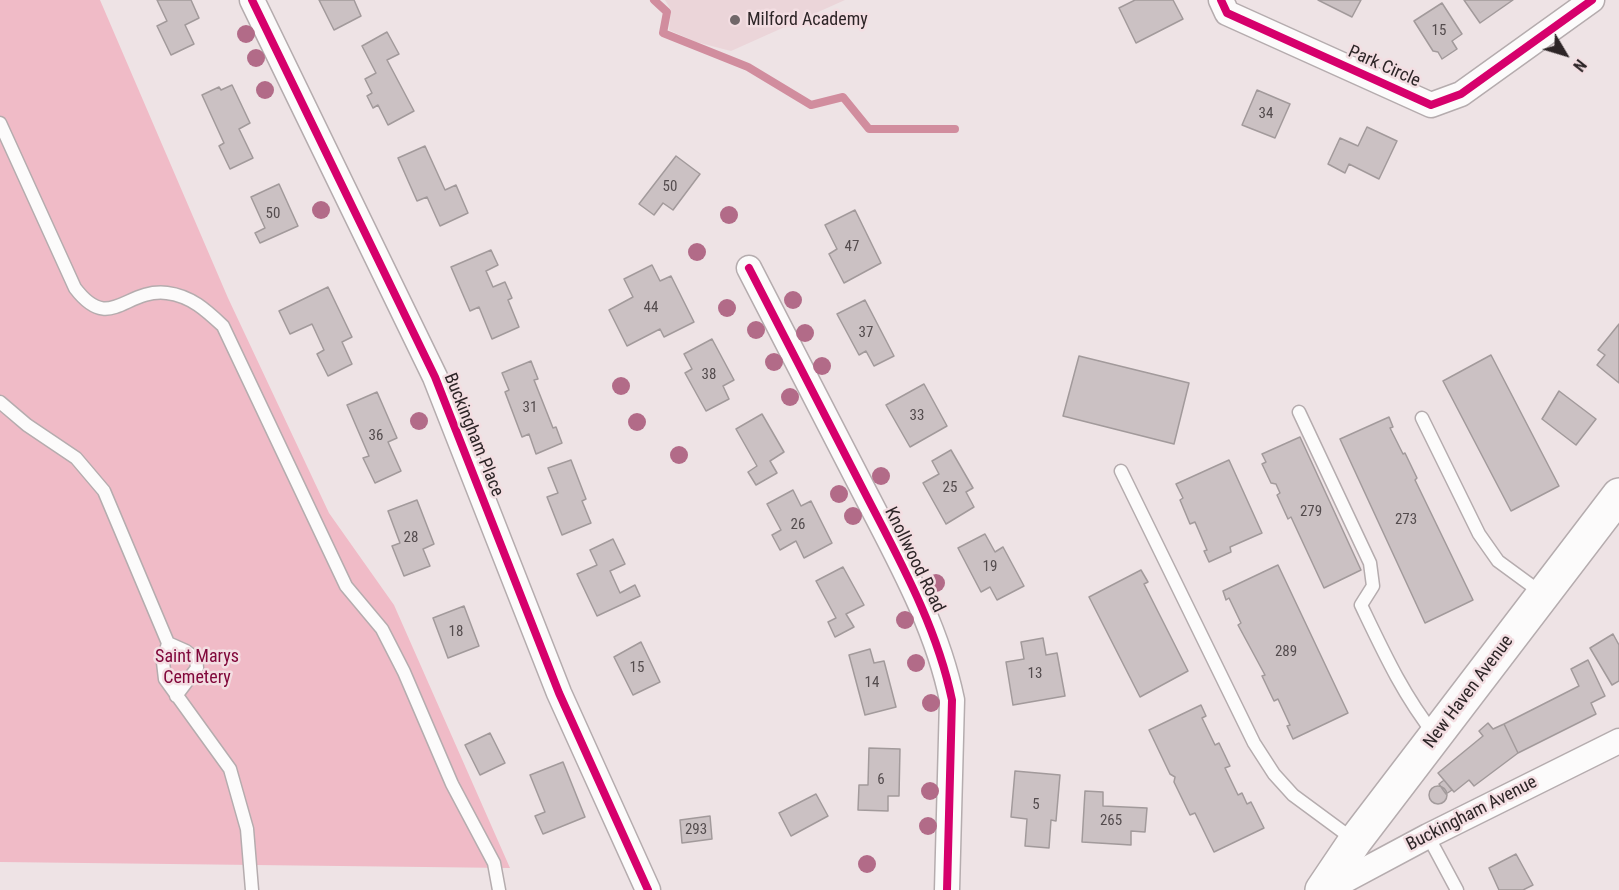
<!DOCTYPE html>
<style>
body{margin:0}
#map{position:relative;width:1619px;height:890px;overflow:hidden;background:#eee3e5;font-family:"Roboto Condensed",sans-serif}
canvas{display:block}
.north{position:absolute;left:1535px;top:24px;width:60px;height:60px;-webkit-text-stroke:4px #f3dee2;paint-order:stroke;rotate:128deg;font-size:16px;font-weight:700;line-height:24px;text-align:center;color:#2d2527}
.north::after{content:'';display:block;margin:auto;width:21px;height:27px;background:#2d2527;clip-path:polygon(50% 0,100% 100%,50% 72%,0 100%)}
</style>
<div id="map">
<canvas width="1619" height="890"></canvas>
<div class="north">N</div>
</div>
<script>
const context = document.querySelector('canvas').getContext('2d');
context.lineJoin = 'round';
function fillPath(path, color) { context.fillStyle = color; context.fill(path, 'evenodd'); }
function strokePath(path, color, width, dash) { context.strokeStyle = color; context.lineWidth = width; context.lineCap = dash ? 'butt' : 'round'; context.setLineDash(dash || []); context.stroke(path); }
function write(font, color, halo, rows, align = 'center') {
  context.font = font + ' "Roboto Condensed",sans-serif'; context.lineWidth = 5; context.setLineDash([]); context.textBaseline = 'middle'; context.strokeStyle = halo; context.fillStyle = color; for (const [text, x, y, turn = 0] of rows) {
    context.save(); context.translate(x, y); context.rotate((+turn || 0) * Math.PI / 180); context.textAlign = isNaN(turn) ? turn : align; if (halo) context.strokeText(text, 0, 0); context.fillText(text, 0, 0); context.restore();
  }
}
fillPath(new Path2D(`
 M665 0H845L731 51 696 42 669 30 671 10Z`), '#ebd5d9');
fillPath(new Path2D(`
 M0 0H100L228 298 329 513 394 605 510 868 0 862Z`), '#f0bbc7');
strokePath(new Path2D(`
 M654 0 667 12 663 33 748 67 811 105 843 97 869 129H955`), '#d18d9e', 8);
const building = new Path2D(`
 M157 0H191L199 18 185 25 194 44 171 55 157 26 167 21Z
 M319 0H354L361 16 334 30Z
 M1135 0H1173L1183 19 1136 43 1119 8Z
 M1318 0H1361L1352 17Z
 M1464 0H1513L1480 23Z
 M1442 3 1462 34 1452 41 1457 49 1442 59 1438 52 1433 51 1414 21Z
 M387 32 399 54 387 60 414 111 388 125 378 105 373 108 367 96 372 93 365 79 376 73 362 46Z
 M232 85 250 123 239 129 253 158 230 169 219 146 224 143 202 95 219 87 221 90Z
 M1257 90 1290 104 1275 138 1242 125Z
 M1367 127 1397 141 1379 179 1349 164 1345 173 1328 164 1340 138 1358 146Z
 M425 146 445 190 456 185 468 213 440 226 427 197 417 201 398 158Z
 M676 156 700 174 673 210 663 203 654 215 639 204Z
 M279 184 298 226 260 243 255 233 265 228 251 197Z
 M855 210 881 263 844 283 829 254 837 249 825 225Z
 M491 250 498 265 486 271 493 287 505 282 512 298 508 300 519 327 492 339 479 307 470 311 451 267Z
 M652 265 660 281 671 276 694 322 664 337 660 329 627 346 609 310 633 297 624 279Z
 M328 287 352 337 342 342 352 364 328 376 317 354 324 350 312 324 290 334 279 311Z
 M865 300 894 356 874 366 866 351 859 355 837 314Z
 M1619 324V383L1597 365 1605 355 1598 350Z
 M712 339 734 380 723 386 729 399 706 411 685 373 692 369 684 354Z
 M1491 355 1559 486 1511 511 1443 381Z
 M1079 356 1189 383 1174 444 1063 416Z
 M531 361 538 379 534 380 553 428 556 427 562 443 536 454 529 434 522 437 505 392 509 390 502 373Z
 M924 384 947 426 910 447 886 405Z
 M1559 391 1596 419 1576 445 1542 419Z
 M377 392 397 438 388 442 401 471 375 483 363 458 369 456 347 405Z
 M762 414 784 452 770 461 777 473 756 485 748 472 757 466 736 429Z
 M1389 417 1393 427 1390 428 1403 454 1405 453 1417 478 1415 480 1473 600 1425 623 1340 439Z
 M1300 437 1361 570 1324 588 1291 517 1288 519 1277 495 1280 493 1276 484 1271 483 1262 464 1266 462 1262 454Z
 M951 450 973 488 966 492 974 507 946 524 923 483 939 474 932 461Z
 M571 460 586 499 582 501 591 523 562 535 547 497 558 493 548 468Z
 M1229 460 1262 533 1230 547 1231 552 1209 562 1204 551 1207 550 1195 522 1190 524 1180 500 1183 498 1176 484Z
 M793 490 801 506 811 501 832 543 804 558 796 541 780 550 772 535 781 530 767 504Z
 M417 500 434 544 423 549 430 566 404 576 392 546 400 543 388 511Z
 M985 534 995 552 1003 547 1024 586 997 600 990 587 981 592 958 548Z
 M613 539 625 564 610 571 620 593 635 585 640 596 597 616 577 574 597 565 590 550Z
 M1278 565 1348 713 1293 739 1287 726 1290 725 1278 699 1274 701 1262 676 1265 675 1238 625 1241 623 1229 598 1226 600 1223 591Z
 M843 567 864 605 846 614 854 627 835 637 828 622 836 618 816 581Z
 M1141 570 1148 582 1144 584 1188 671 1140 697 1089 597Z
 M464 606 479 646 448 658 433 618Z
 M1613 634 1619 645V681L1612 685 1590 648Z
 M1043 638 1046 655 1057 653 1065 696 1013 705 1006 662 1024 659 1021 642Z
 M641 642 660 682 633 695 614 657Z
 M870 649 874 663 884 661 896 707 865 715 849 655Z
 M1588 660 1605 696 1591 703 1596 714 1518 753 1504 724 1579 686 1571 669Z
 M1201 705 1206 716 1202 718 1215 745 1219 743 1230 766 1225 768 1238 795 1242 793 1247 804 1251 802 1264 828 1214 852 1195 813 1190 815 1174 782 1175 777 1170 774 1149 730Z
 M1488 723 1493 729 1504 724 1518 753 1474 786 1469 780 1454 792 1438 773 1483 736 1479 731Z
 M490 733 505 763 480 775 465 745Z
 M869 748 900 749 899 796H888V811L858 810 859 785H868Z
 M563 762 585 817 543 834 535 816 545 812 530 775Z
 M1015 771 1060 775 1056 821 1051 820 1049 848 1025 846 1027 819 1011 817Z
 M1444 780 1452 790 1446 794 1439 784Z
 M1429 795a9 9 0 1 1 18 0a9 9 0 1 1-18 0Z
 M1085 791 1103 792V806L1147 808 1145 832 1131 831V845L1082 842Z
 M816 794 828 816 791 836 779 813Z
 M710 816 712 839 682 843 680 820Z
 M1516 854 1533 885 1523 890H1499L1489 868Z`);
fillPath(building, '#cbc1c3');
strokePath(building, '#a29a9b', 1.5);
const lane = new Path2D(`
 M0 123 75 288C110 334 125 288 167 293 191 296 206 310 223 326L346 586 382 629 404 672 452 784 494 863 499 890
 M0 402 27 425 76 458 104 491 168 643 163 662 165 679 230 769 247 829 252 890
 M1299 412 1370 563 1373 586 1361 605C1383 651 1403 695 1435 735
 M1422 418 1479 534 1498 561 1543 594
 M1121 471 1254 743 1274 774 1293 795 1354 840
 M168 643 186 651 196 659 197 668 176 696
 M1428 836 1457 890`);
const street = new Path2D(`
 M252 0 435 377 559 693 648 890
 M1221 0 1227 13 1431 105 1461 94 1592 0
 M749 268C788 344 827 420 866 495 900 561 937 627 952 700L947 890
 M1327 890 1428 836 1619 741`);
const secondary = new Path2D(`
 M1322 890 1355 841 1619 495`);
strokePath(lane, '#b5acae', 15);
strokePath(street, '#b5acae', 27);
strokePath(secondary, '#b5acae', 36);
strokePath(lane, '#fcfbfb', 12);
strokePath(street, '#fcfbfb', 24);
strokePath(secondary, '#fcfbfb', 33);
strokePath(new Path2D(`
 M252 0 435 377 559 693 648 890
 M1221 0 1227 13 1431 105 1461 94 1592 0
 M749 268C788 344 827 420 866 495 900 561 937 627 952 700L947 890`), '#d6006c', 8);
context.fillStyle = '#b26b88';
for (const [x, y] of [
 [246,34],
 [256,58],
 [265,90],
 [321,210],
 [729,215],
 [697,252],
 [793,300],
 [727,308],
 [756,330],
 [805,333],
 [774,362],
 [822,366],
 [621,386],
 [790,397],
 [419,421],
 [637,422],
 [679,455],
 [881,476],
 [839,494],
 [853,516],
 [936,583],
 [905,620],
 [916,663],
 [931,703],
 [930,791],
 [928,826],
 [867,864]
]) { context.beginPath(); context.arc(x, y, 9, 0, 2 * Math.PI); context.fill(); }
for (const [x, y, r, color] of [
 [735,20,6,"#71686a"]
]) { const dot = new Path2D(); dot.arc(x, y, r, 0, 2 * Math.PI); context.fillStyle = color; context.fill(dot); strokePath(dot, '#f3dee2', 2); }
write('15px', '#544c4e', null, [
 ["15",1439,31],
 ["34",1266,114],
 ["50",670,187],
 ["50",273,214],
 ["47",852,247],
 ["44",651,308],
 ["37",866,333],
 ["38",709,375],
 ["31",530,408],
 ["33",917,416],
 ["36",376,436],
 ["25",950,488],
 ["279",1311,512],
 ["273",1406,520],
 ["26",798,525],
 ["28",411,538],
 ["19",990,567],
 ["18",456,632],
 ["289",1286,652],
 ["15",637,668],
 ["13",1035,674],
 ["14",872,683],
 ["6",881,780],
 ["5",1036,805],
 ["265",1111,821],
 ["293",696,830]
]);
write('18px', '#2d2527', '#f3dee2', [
 ["Milford Academy",747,20]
], 'left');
write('18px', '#2d2527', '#f3dee2', [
 ["Park Circle",1384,67,24],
 ["Buckingham Place",473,435,68],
 ["Knollwood Road",914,560,64],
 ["New Haven Avenue",1469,692,-53],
 ["Buckingham Avenue",1472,814,-27]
]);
write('18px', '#81083b', '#f3dee2', [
 ["Saint Marys",197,657],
 ["Cemetery",197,678]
]);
</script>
